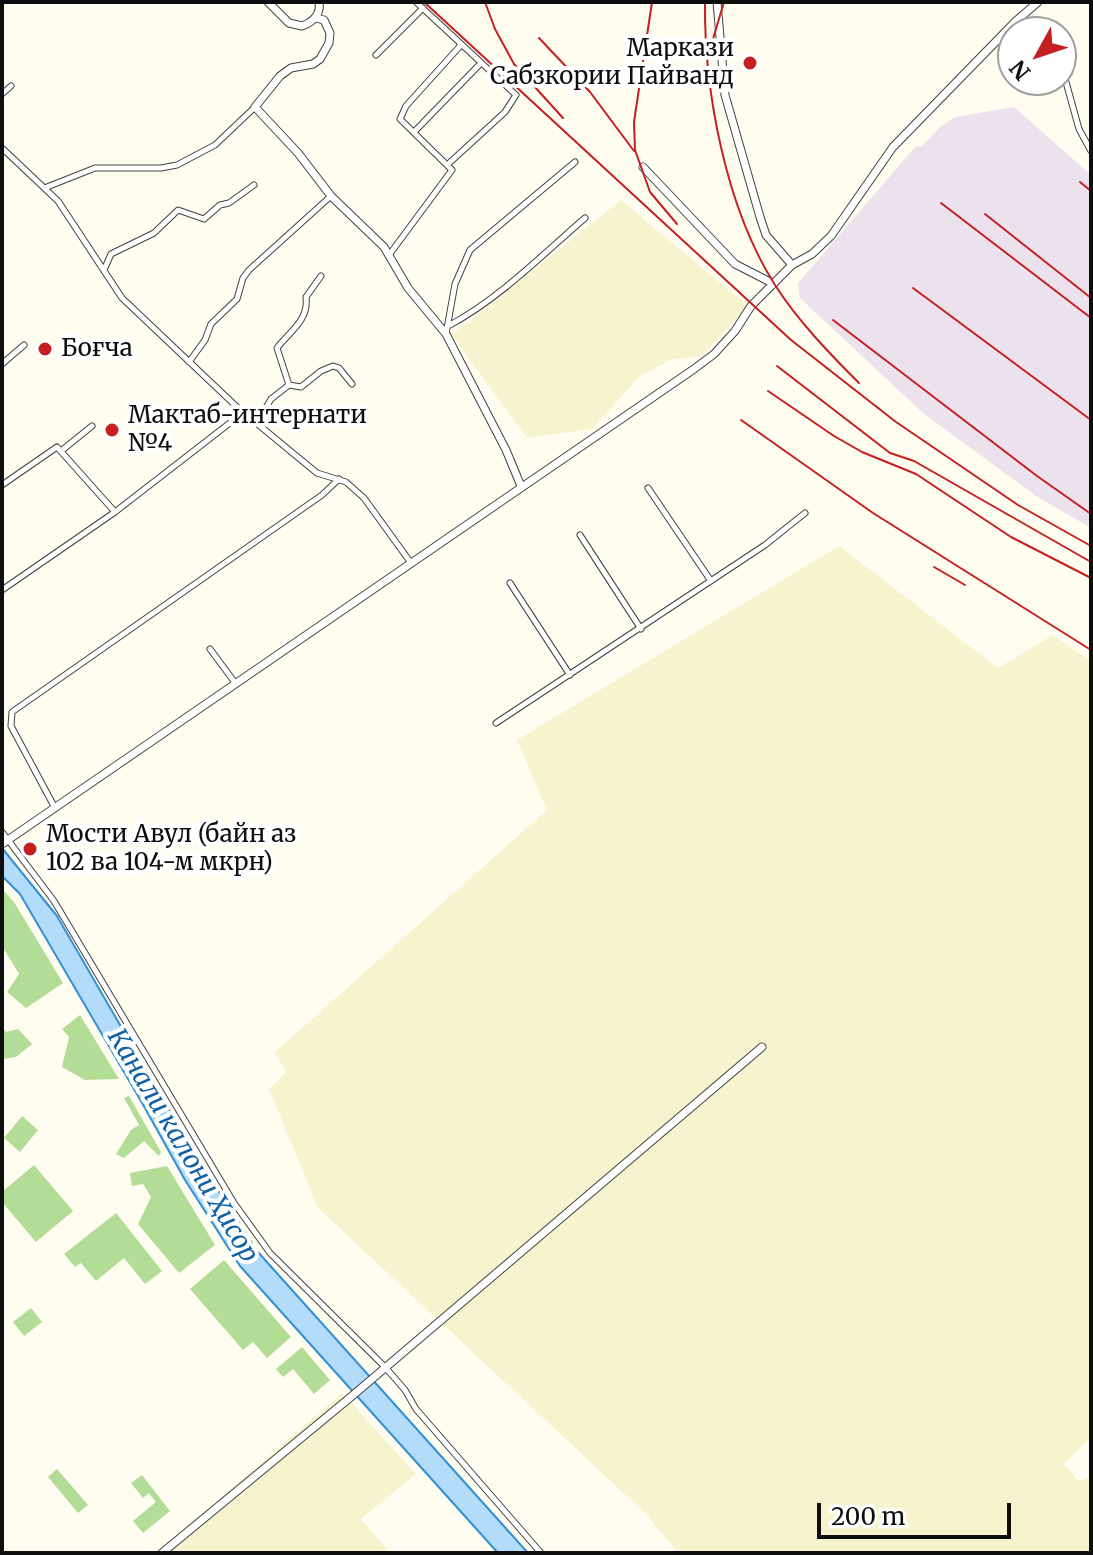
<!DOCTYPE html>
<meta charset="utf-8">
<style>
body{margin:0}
#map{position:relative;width:1093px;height:1555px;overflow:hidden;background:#fffcf0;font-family:Merriweather,serif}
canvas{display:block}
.frame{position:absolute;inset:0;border:4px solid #0e0e0e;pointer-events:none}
.north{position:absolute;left:997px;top:16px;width:80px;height:80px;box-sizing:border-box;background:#fff;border:2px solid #9f9f9f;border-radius:50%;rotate:230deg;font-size:22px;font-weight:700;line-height:32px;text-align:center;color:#0e0e0e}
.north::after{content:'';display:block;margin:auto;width:28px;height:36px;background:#c51f22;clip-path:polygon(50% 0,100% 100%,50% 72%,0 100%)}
.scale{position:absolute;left:817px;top:1503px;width:194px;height:36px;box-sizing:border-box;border:4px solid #0e0e0e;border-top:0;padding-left:10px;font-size:24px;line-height:28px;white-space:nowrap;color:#0e0e0e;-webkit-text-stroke:6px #fff;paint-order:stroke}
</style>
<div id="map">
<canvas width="1093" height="1555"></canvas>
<div class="frame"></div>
<div class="north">N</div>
<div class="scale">200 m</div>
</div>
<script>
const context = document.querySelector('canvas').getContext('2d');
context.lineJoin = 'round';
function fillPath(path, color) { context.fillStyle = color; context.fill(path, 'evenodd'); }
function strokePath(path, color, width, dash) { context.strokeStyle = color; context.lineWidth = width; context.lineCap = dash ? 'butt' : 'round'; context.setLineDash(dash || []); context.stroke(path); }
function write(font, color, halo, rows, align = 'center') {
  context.font = font + ' Merriweather,serif'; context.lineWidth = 8; context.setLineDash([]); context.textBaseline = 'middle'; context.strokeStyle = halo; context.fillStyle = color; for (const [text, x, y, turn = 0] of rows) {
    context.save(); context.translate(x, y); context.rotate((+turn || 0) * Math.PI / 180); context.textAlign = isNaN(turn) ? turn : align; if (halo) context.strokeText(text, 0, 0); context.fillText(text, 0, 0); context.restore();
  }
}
fillPath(new Path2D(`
 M1014 107 1091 175V528L1036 496 923 413 800 298 798 283 915 147 922 146 942 125 956 117Z`), '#ece2ed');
fillPath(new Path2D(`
 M621 200 748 306 702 356 670 360 640 376 592 429 527 438 452 335Z
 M839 546 998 668 1053 635 1091 661V1437L1064 1464 1078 1481 1091 1477V1553H678L646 1514 318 1208 269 1089 287 1071 274 1053 547 810 517 740Z
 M342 1393 416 1474 361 1519 390 1553H157Z`), '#f6f4ce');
fillPath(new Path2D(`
 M2 889 14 902 63 983 26 1008 7 992 19 974 2 946Z
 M80 1015 119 1079 85 1080 62 1067 69 1037 62 1029Z
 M2 1028 6 1032 18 1029 32 1044 16 1057 2 1059Z
 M129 1096 161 1152 159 1156 144 1141 124 1158 116 1154 131 1130 139 1125 124 1098Z
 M22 1116 38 1130 20 1152 4 1138Z
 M34 1165 73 1211 36 1242 2 1202V1192Z
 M167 1166 215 1245 179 1273 138 1224 151 1197 143 1184 132 1186 130 1173Z
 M116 1213 162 1271 145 1284 124 1258 96 1281 81 1263 75 1267 64 1254Z
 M224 1260 291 1337 267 1358 253 1342 243 1350 190 1289Z
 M31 1308 42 1322 24 1336 13 1322Z
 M302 1347 330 1380 314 1394 293 1369 283 1377 276 1369Z
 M57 1469 88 1505 78 1513 48 1477Z
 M142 1475 170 1511 143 1533 133 1521 156 1502 149 1493 143 1498 131 1483Z`), '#b3dd96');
const water = new Path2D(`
 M2 848 57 916 194 1153 257 1251 528 1553H498L240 1266 185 1180 141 1101 20 894 2 876Z`);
fillPath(water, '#b2dcf9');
strokePath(water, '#358fd3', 2);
const minor = new Path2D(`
 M416 2 516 95 505 112 447 165
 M1017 21 1031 32
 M376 55 423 8
 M1061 74 1066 82 1079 129 1091 151
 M2 94 11 86
 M414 132 481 63
 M2 148 58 201 122 298 237 407 317 473 346 482 364 498 411 563
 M47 187 95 168H161L177 165 215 145 255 107
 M389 255 452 170 400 119 406 106 461 45
 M104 270 111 254 154 233 178 210 204 219 220 205 229 203 254 185
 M450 325C500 298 542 255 585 218
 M446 334 455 284 470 250 575 162
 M189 362 205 340 211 324 237 299 243 278 249 270 331 196
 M2 364 24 345
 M289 385 277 348C289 332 309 321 306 297L321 276
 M257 423 271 399 289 385 301 387 321 371 333 366 339 368 352 384
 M61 451 92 426
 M2 485 57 447 115 512
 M648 488 711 581
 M580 535 641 629
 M510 583 570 675
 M2 590 115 512 244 412
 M210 649 236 684
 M496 723 765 545 805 513
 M55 808 11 726 12 712 322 495 339 479
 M2 832 54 901 234 1203 270 1253 385 1367 405 1390 416 1409 541 1553`);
const tertiary = new Path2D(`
 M268 2 289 23 302 26C313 22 321 14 319 2
 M717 2 725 95 760 217 766 235 792 265 812 254 831 236 893 147 1016 21 1038 2
 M316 18 324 20 330 33 329 43 320 59 313 64 291 68 280 76 255 107 298 153 331 196 384 247 408 288 446 334 506 450 521 486
 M643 167 735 264 774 284
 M2 844 694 369 714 354 735 331 751 306 792 265
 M162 1553 352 1396 762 1047`);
strokePath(minor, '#414141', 7);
strokePath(tertiary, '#414141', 9);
strokePath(minor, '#fff', 5);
strokePath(tertiary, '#fff', 7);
strokePath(new Path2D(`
 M424 2 791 340 896 422 1018 505 1091 546
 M485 2 495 29 514 64 563 118
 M652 2 634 122 635 150 650 192 677 224
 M705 2C704 92 726 208 775 285 798 321 829 353 859 383
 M539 38 590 92 634 151
 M713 39 724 2
 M1080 182 1091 191
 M941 203 1091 318
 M985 214 1091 298
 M913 288 1091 420
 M833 320 1037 476 1091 514
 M777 366 890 453 914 461 1091 562
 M768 391 834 436 862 452 916 474 1011 537 1091 578
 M741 420 873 513 1091 650
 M934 567 965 585`), '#c51f22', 2);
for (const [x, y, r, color] of [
 [750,63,8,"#c51f22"],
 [45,349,8,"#c51f22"],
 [112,430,8,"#c51f22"],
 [30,849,8,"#c51f22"]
]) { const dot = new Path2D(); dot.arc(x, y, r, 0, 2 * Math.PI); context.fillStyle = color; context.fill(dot); strokePath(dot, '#fff', 3); }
write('24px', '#0e0e0e', '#fff', [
 ["Маркази",734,49,"right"],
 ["Сабзкории Пайванд",734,77,"right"],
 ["Боғча",61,349],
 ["Мактаб-интернати",128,416],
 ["№4",128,444],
 ["Мости Авул (байн аз",46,835],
 ["102 ва 104-м мкрн)",46,863]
], 'left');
write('italic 26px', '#1161a6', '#fff', [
 ["Канали калони Ҳисор",182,1146,59]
]);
</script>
